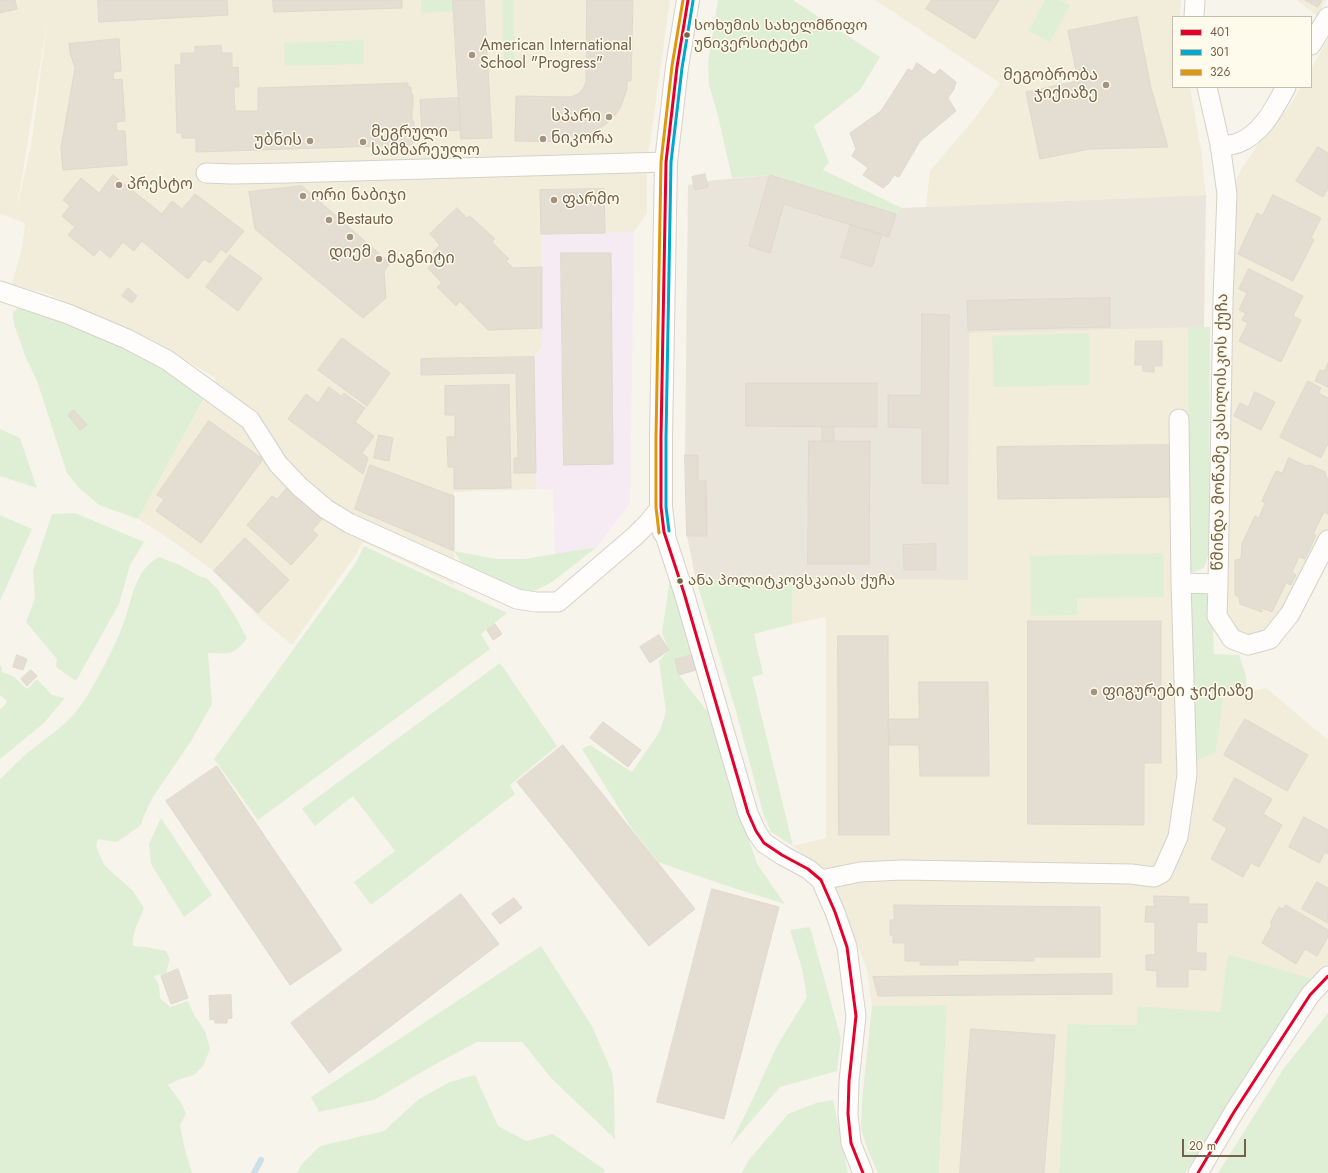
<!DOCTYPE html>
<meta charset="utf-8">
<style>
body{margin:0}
#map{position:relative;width:1328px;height:1173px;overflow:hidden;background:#f7f4eb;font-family:Jost,sans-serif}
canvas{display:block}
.legend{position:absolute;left:1172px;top:16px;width:140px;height:72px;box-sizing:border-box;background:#fffbec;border:1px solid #c8bdab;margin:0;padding:5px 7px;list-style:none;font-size:12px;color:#76614a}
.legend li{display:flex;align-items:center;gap:8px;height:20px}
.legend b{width:20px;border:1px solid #c8bdab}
.scale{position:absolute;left:1182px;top:1139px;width:64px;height:18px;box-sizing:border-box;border:2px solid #76614a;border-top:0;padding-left:5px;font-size:12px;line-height:14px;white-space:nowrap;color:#76614a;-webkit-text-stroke:3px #fffbec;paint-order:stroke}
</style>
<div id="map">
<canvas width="1328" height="1173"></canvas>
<ul class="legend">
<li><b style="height:5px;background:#e4002b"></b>401</li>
<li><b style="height:5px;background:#00a9ce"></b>301</li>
<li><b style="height:5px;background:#dd980f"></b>326</li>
</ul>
<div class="scale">20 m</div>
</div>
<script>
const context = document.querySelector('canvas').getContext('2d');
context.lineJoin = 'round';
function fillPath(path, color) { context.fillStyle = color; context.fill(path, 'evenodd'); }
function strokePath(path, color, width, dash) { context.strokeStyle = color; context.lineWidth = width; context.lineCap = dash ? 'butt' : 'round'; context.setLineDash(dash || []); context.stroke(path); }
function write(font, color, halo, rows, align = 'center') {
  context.font = font + ' Jost,"Noto Sans Georgian",sans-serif'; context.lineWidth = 3; context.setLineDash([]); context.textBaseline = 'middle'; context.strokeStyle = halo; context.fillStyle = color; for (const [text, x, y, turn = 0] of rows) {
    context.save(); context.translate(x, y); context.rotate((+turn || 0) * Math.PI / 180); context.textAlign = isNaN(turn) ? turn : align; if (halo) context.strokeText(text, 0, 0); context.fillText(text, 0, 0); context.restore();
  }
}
fillPath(new Path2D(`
 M0 0H670L647 164V213L634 232 541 234 542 347 534 357 536 489 454 492V585L363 542 355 556 292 645 263 621 211 569 161 533 138 519 216 378 171 352 48 294 12 284 22 248 25 223 0 214ZM48 16 32 140 17 209V208Z
 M875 0H1181L1180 17H1173V87H1190L1202 155 1206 195 926 207 930 171 975 118 1000 83Z
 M1297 0H1326L1317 16Z
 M1328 39V529L1289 610 1252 641 1234 632 1220 613 1232 188 1242 168 1266 133 1289 107 1301 87H1311V69Z
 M1188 327 1189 574 1216 752 1223 697 1228 689 1247 692 1266 688 1328 740V965L1311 978 1228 954 1220 1013 1138 1006V1025L1069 1024 1059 1173H939L947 1005 872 1006 867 970 841 901 828 875 793 846 826 838V617L792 624 793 579 968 580 969 333Z`), '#f2ecdb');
fillPath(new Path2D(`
 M705 174 707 181 770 175 896 214 902 208 1206 195 1204 327 969 333 968 580 793 579 696 580 687 536 685 455 688 185 693 184 692 177Z`), '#eae5db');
fillPath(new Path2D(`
 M634 232 630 503 597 547 555 555 553 490 536 489 534 357 542 347 541 234Z`), '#f6eaf3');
fillPath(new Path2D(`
 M421 0H453V11L421 13Z
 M502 0H513L515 67H504Z
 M718 0H793L880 57 860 90 814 126 829 162 823 170 902 208 896 214 770 175 732 178 718 116 709 85 708 63Z
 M1045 0H1059L1070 5 1050 42 1029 31Z
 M363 40 364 64 285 66 284 43Z
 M19 307 71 323 170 369 206 395 138 519 99 505 79 488 67 473 37 381 26 358 15 327 13 317V312Z
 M1188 327H1210L1209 553 1204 568 1189 574Z
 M1089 333 1090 385 994 387 992 336Z
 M0 429 20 438 37 488 0 476Z
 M75 513 144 542 130 565 119 604 76 681 56 667 57 659 26 622 35 598 33 571 52 514Z
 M0 515 32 529 0 601Z
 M364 546 507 613 481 634 490 649 258 820 214 759 355 564Z
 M597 547 552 582 533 592 514 589 465 568 454 551 496 559H525Z
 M1163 553 1164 597 1077 598V615L1031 616 1030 556Z
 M159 557 180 565 199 576 206 578 217 588 235 616 247 638C233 657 228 653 208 653L212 704 191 741 151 800 143 818 141 825 117 842 98 839 96 846 104 865 133 891 144 908C139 922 132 931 133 946L146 947 166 951 170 959 166 973 154 976 159 985 160 998 170 1007 188 1001 194 1015 205 1031 210 1049 203 1066 194 1075 180 1079 168 1085 182 1104 186 1114 180 1125 185 1150 192 1173H0V779C9 771 17 762 26 754 43 740 61 729 75 713 83 703 91 690 97 679 107 661 117 641 124 622 133 597 134 571 159 557Z
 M670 578 692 655 675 660 679 675 707 711 757 864 785 904 724 885 658 862 630 826 582 749 590 745 632 772 660 731 666 712 659 661 669 650 662 633Z
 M793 579 792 624 754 634 763 674 752 677 793 846 771 832 763 813 736 711 696 580Z
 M1201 590 1212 599 1214 654 1239 655 1246 676 1247 692 1228 690 1223 697 1216 752 1193 762 1188 593Z
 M500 663 557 746 510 785 515 794 371 905 354 882 395 851 353 796 315 826 302 809Z
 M0 665 2 668V672L13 676 27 689 37 679 52 695 65 698 44 723 0 759V709L4 706 7 701 0 695Z
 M161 818 212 895 184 917 151 864 149 844Z
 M810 927 841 1039 837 1071 780 1087 729 1147 749 1107 777 1046 807 997 802 968 790 930Z
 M541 946 592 1026 612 1072 614 1090 615 1139 552 1079 522 1042H477L432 1066 374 1100 319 1112 311 1097Z
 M1228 954 1311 978 1185 1173H1059L1068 1024 1137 1025 1138 1006 1220 1012Z
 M947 1005 939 1173H878L868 1151 861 1128 862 1100 872 1006Z
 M1328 1013V1173H1218L1284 1068Z
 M475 1075 498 1126 526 1141 553 1134 605 1170 603 1173H297L302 1164 320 1146 384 1131 419 1099 450 1082Z
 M833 1100 848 1173H742L748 1161 788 1114 816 1103Z`), '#dfefd5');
strokePath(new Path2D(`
 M254 1173 261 1160`), '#cce0e8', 6);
const building = new Path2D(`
 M0 0H15L17 9 0 13Z
 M98 0H227L228 15 99 22Z
 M273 0H402V8L274 12Z
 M453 0H484L492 138 461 139Z
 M587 0H633L631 81H627V89L621 106 616 114 605 125 584 136 569 137 570 142 515 141 516 96 570 97 576 95 581 92 584 87 586 82Z
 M932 0H999L975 39 926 9Z
 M1305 0H1322L1318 7Z
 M1137 17 1151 88 1168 147 1090 149 1040 159 1026 92 1078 81 1068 31Z
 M119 39 121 71 114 72 113 76 114 80 122 79 125 121 116 122 117 131H125L127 165 63 170 61 148 75 68 70 53 69 44Z
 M221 46 222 53H232V68L238 67 239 87H234L235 111H258V88L408 83V87H411V94H413V107L412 108V121H414V135H412L413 145 196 152V138H182V133H177L175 65H181V53H195V47Z
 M917 63 934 75 940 69 956 82 954 89 948 98 956 111 920 141 899 177 894 175 889 183 883 188 863 175 868 168 852 156 856 149 850 133 881 111 908 69 912 71Z
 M459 98 461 130 422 132 420 100Z
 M1318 147 1328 153V189L1323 197 1296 181Z
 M705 174 708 187 695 190 692 177Z
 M113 175 162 214 172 201 182 209 195 194 244 231 226 253 221 249 210 263 204 259 188 279 142 241 134 251 123 242 110 258 100 249 94 256 68 235 75 227 62 216 70 206 63 200 81 178 99 193Z
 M770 175 896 214 889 237 784 204 770 253 749 246Z
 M302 186 390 263 384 272 386 298 363 318 255 229 249 192Z
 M604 189 605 233 541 234 540 190Z
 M1273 195 1321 218 1311 238 1314 240 1293 281 1238 254 1257 213 1262 216Z
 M457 208 467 218 470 216 495 239 492 242 509 259 506 261 513 268 542 267V328L488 330 460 301 456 306 437 287 442 283 428 268 438 258 433 252 440 245 430 234Z
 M851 225 882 234 872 267 841 257Z
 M561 253H611L613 464 564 465Z
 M230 255 262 278 238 311 206 287Z
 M1249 269 1303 296 1293 316 1301 320 1281 362 1239 341 1248 323 1242 320 1246 313 1239 310 1247 293 1239 289Z
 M128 288 137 296 132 303 122 296Z
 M1110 298V327L968 330 967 301Z
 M922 314 949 315 948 484 922 483V428L888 427V395H921Z
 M342 338 390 373 367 406 318 370Z
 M1136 341H1162V366H1154V372L1143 371V365H1135Z
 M534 357 536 473H514V458H518L516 373 421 375V359Z
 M1328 363V387L1315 381 1320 370 1324 371Z
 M1308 381 1321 388 1318 393 1328 398V446L1327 445 1321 458 1280 437Z
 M746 383H877V427L746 426Z
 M509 385 511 488 454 489V467H448L447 437H455V415H445V386Z
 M329 387 341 396 344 393 365 408 355 422 374 436 362 453 368 458 363 474 288 419 306 394 318 403Z
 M1255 392 1275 402 1261 430 1234 416 1240 403 1248 407Z
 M74 410 87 425 80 430 68 415Z
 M209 421 263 459 201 543 156 511 164 499 157 495Z
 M822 427H834V441H823Z
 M379 435 393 438 389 461 374 458Z
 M809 441H870L869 564H808Z
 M1172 445 1173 497 998 499 997 447Z
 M685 455H698V481H706L707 536H687Z
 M1289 458 1306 466 1310 465 1325 472 1326 477 1328 478V514L1324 512 1313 534 1316 535 1305 559 1299 557 1292 572 1296 575 1291 585 1286 583 1272 612 1262 608V612L1240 604 1239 597 1235 595V560L1241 559 1242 544 1255 516 1259 518 1265 503 1262 501 1273 477 1276 471 1282 473Z
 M370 465 454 496V551L355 509Z
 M288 487 312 502 308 507 322 519 312 530 318 535 291 565 247 525 272 496 277 499Z
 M245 538 289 580 258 613 214 571Z
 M936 544V570H904L903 545Z
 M1028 621H1161V763H1144V825L1028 824Z
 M495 624 502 634 493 640 487 630Z
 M659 635 669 650 650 663 640 647Z
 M838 636H888L889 835H839Z
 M17 655 27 659 23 670 13 667Z
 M692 655 696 670 679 675 675 660Z
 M31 670 37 676 27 686 21 679Z
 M919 682H988L989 776H920L919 745H889L888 719H919Z
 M1245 719 1308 755 1287 791 1224 755Z
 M603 722 641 750 628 767 590 738Z
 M563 745 695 909 649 946 517 782Z
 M217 766 342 950 290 985 166 801Z
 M1235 778 1272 799 1263 814 1282 825 1259 867 1251 863 1243 877 1211 859 1227 828 1213 820Z
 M1304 817 1328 830V854L1325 852 1319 863 1289 847Z
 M1317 882 1328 888V923L1302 909Z
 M712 889 779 907 724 1119 657 1102Z
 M461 894 499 944 329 1073 291 1023Z
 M1154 896 1189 897 1188 904H1207V923L1197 922 1196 953H1206V970L1188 969V987H1157V971L1146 970V955H1155V922H1145L1146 906 1154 907Z
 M514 898 522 908 500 924 492 914Z
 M894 905 1100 907V957H1034V961L958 960V965H920V961H905V943H893V935H890V920H894Z
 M1286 905 1328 930V937L1317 956 1305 949 1296 964 1262 943 1272 925 1270 923 1279 907 1283 909Z
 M178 969 188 998 171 1004 161 976Z
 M1112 974V994L878 996 873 977Z
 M231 995 232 1018 227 1019V1023H215L214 1019 210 1020 209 996Z
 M971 1029 1055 1035 1044 1173H960Z`);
fillPath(building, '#e4ddd2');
strokePath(building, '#e0d8cd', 1);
const street = new Path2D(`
 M1194 17 1195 0
 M1311 45 1328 17
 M1220 147C1226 145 1233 145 1238 143 1262 134 1275 107 1286 87
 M206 173 231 174 287 173 666 162
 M0 291 68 314 127 339 167 360 250 420 278 464 300 487 326 509 349 523 517 599 536 602H558L635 536 648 523 661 507
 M1179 419 1181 583
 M664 532 684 593 748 813 756 831 764 843 782 855 808 869 821 880 835 912 847 947 856 1016 849 1081 848 1114 851 1143 863 1173
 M1218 584 1217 616 1232 639 1248 645 1270 639 1290 614 1328 540
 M821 880 860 872 902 870 1131 874 1154 877 1162 873 1178 837 1187 775 1181 583 1218 584 1223 300 1227 194 1220 144 1207 87
 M1198 1173 1234 1112 1310 995 1328 976`);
const secondary = new Path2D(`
 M664 532 661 507V437L666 162 677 67 688 0`);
strokePath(street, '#d6d1c9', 21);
strokePath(secondary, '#d7d1c8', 24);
strokePath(street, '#fefdfc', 19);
strokePath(secondary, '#fefdfc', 22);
strokePath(new Path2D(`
 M688 0 677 67 666 162 661 437V507L664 532 684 593 748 813 756 831 764 843 782 855 808 869 821 880 835 912 847 947 856 1016 849 1081 848 1114 851 1143 863 1173
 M1198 1173 1234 1112 1310 995 1328 976`), '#e4002b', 3);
strokePath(new Path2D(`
 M669 531 666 507V437L671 162 682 68 693 1`), '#00a9ce', 3);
strokePath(new Path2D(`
 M659 533 656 507V437L661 162 672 66 683 0`), '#dd980f', 3);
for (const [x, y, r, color] of [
 [687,35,3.5,"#76614a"],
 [472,55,4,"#a39482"],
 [1106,85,4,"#a39482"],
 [609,117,4,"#a39482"],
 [543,139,4,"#a39482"],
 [310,141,4,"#a39482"],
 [363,142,4,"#a39482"],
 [119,185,4,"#a39482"],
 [303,196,4,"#a39482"],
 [554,200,4,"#a39482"],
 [329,220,4,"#a39482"],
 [350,237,4,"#a39482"],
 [379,259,4,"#a39482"],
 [680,581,3.5,"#76614a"],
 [1094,692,4,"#a39482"]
]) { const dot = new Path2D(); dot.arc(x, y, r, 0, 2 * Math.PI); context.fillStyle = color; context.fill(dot); strokePath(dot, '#fffbec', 1.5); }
write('15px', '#76614a', '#fffbec', [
 ["სოხუმის სახელმწიფო",694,26],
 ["უნივერსიტეტი",694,44],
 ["ანა პოლიტკოვსკაიას ქუჩა",688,581]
], 'left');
write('16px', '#76614a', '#fffbec', [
 ["American International",480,46],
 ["School \"Progress\"",480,64],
 ["მეგობრობა",1098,76,"right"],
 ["ჯიქიაზე",1098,94,"right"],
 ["სპარი",601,117,"right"],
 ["მეგრული",371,133],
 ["სამზარეულო",371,151],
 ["ნიკორა",551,139],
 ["უბნის",302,141,"right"],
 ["პრესტო",127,185],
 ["ორი ნაბიჯი",311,196],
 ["ფარმო",562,200],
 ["Bestauto",337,220],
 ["დიემ",350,253,"center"],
 ["მაგნიტი",387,259],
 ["ფიგურები ჯიქიაზე",1102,692]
], 'left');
write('16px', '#76614a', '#fffbec', [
 ["წმინდა მოწამე ვასილისკოს ქუჩა",1221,432,-89]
]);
</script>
